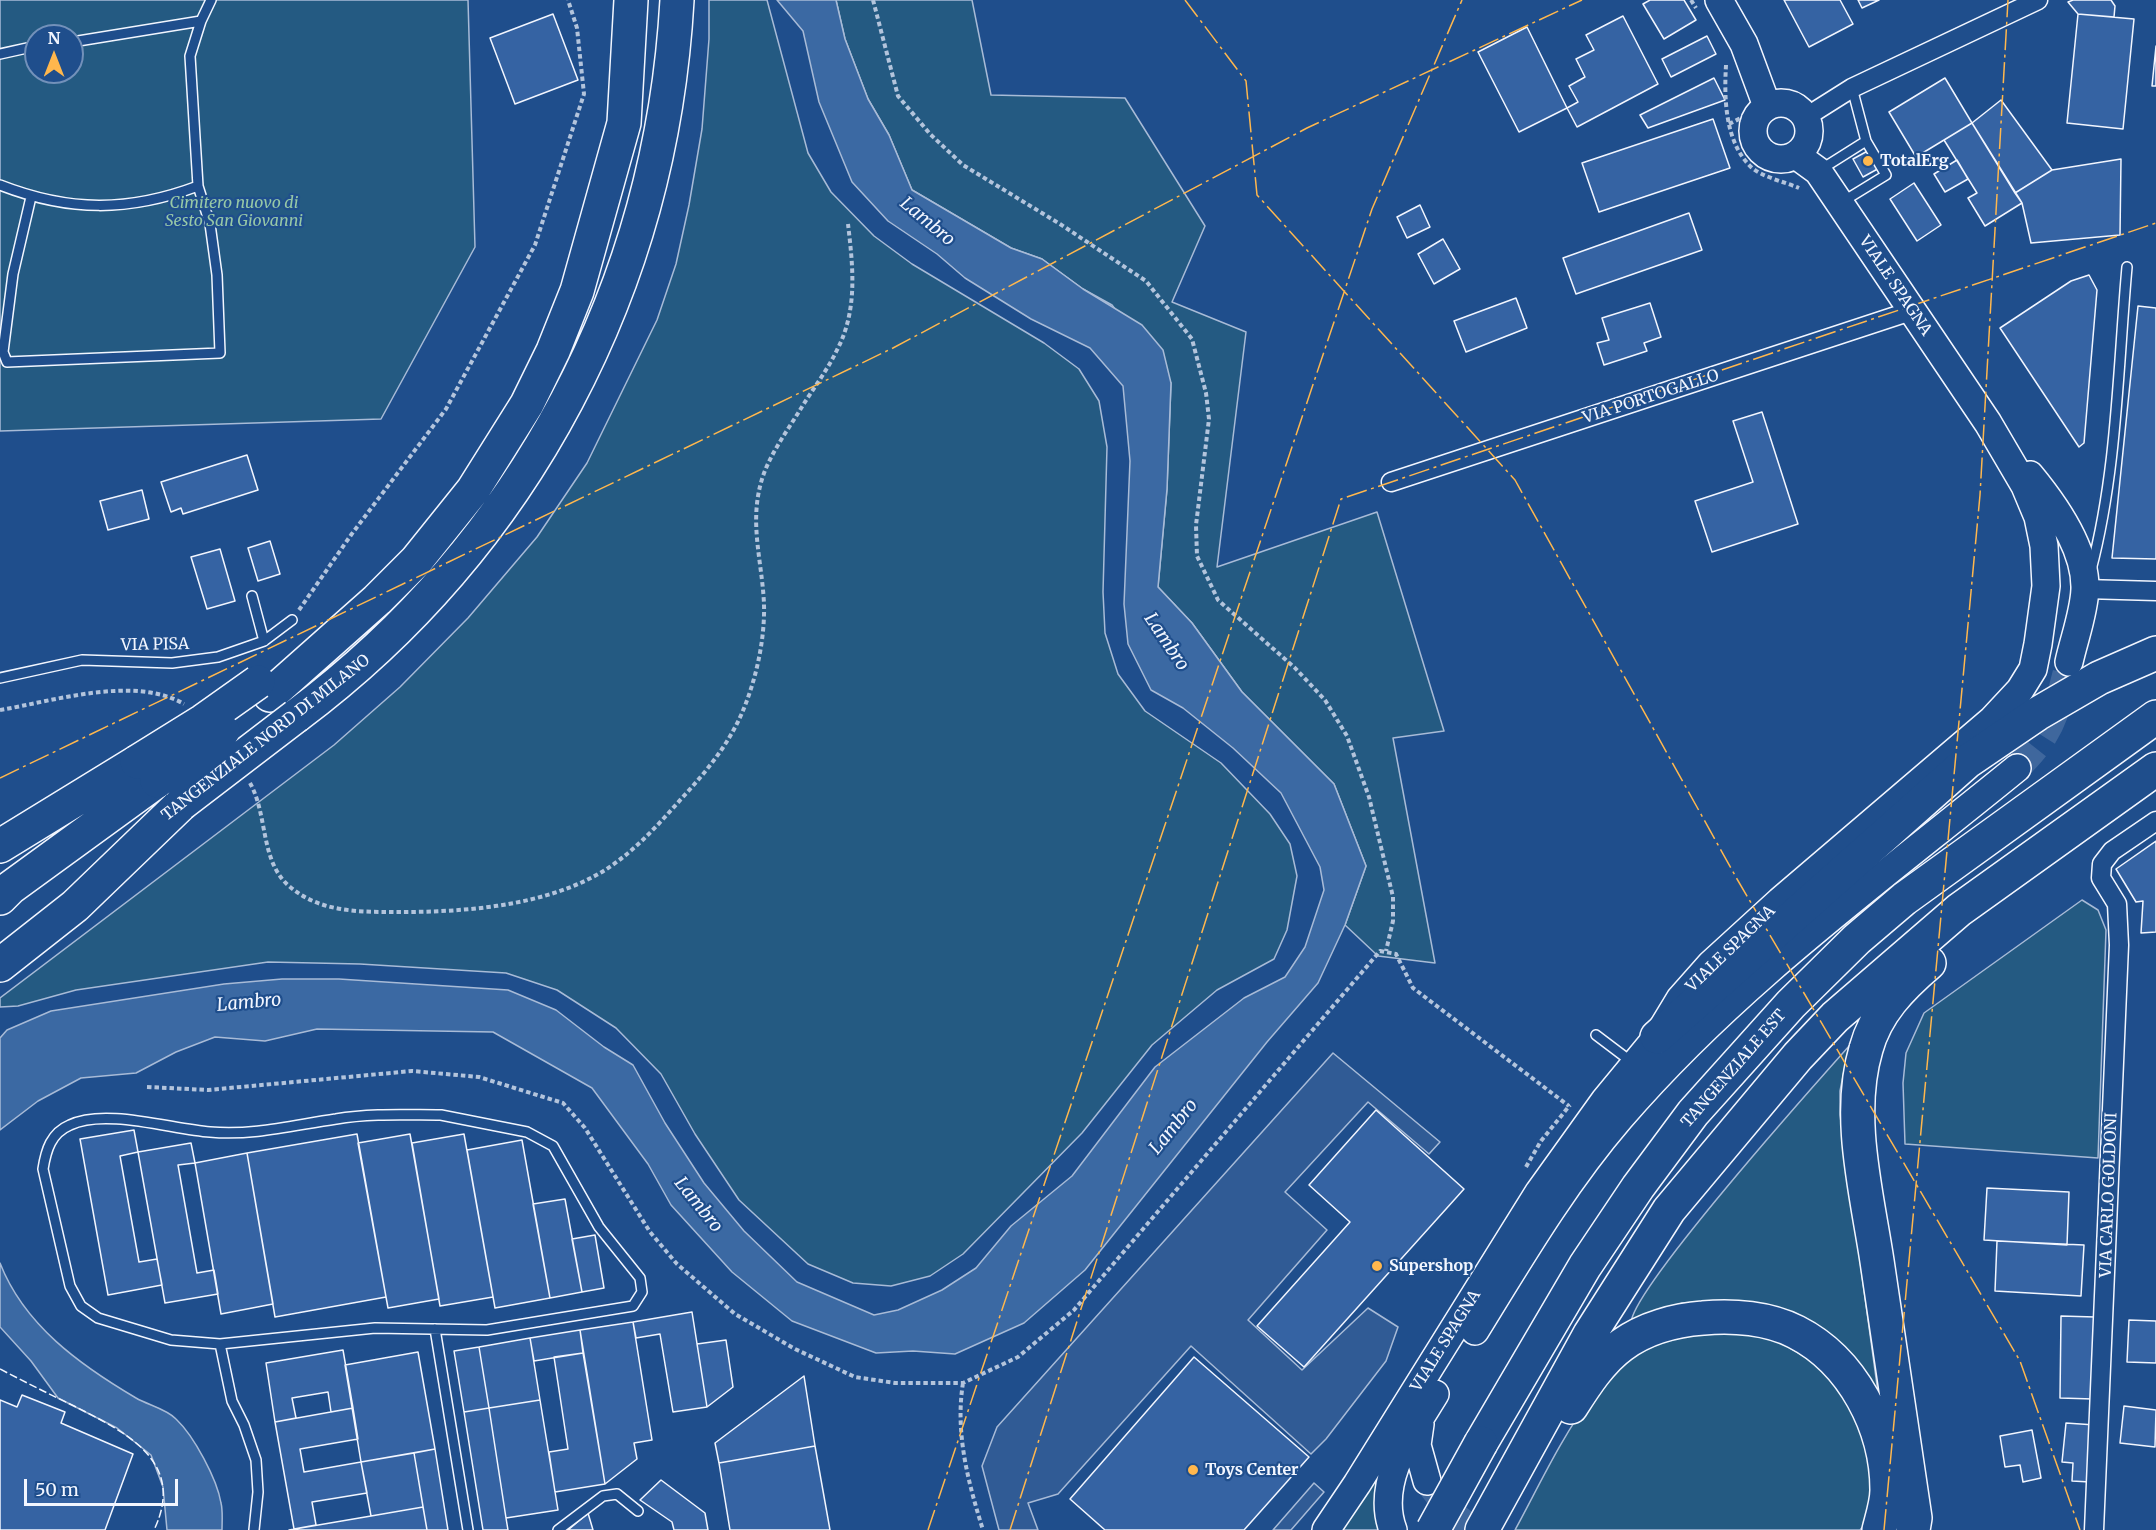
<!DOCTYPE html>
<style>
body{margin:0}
#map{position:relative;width:2156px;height:1530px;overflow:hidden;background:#1f4e8c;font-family:Merriweather,serif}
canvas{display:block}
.north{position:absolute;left:24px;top:24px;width:60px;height:60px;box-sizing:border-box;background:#1f4e8c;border:2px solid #7391ba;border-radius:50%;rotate:0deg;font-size:16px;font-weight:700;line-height:24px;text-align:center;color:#f2f6ff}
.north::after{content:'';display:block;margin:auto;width:21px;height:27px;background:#ffb74d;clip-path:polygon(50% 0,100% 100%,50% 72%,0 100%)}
.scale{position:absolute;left:24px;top:1479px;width:154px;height:27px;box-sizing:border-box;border:3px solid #f2f6ff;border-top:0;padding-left:8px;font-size:18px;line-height:21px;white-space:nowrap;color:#f2f6ff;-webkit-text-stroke:4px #1f4e8c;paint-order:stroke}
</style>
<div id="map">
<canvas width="2156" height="1530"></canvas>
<div class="north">N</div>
<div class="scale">50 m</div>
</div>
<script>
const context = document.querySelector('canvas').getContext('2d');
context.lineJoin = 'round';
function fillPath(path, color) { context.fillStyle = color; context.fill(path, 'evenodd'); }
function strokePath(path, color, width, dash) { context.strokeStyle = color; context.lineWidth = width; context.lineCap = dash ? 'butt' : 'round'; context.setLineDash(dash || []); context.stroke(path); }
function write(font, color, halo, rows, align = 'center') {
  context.font = font + ' Merriweather,serif'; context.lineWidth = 4.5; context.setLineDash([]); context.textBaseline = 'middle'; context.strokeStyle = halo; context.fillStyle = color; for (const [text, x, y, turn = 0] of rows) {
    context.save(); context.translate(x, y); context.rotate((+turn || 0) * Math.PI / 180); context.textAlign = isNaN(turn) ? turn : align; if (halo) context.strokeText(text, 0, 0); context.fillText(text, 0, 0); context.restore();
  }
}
const green = new Path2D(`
 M0 0H468L475 247 381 419 0 431ZM36 36H72V72H36Z
 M709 0H767L808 153 831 192 874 236 912 264 1044 343 1079 369 1099 401 1107 447 1103 592 1105 633 1118 674 1145 711 1221 763 1270 814 1290 844 1297 876 1287 930 1274 959 1217 990 1152 1045 1082 1133 963 1254 930 1276 891 1286 853 1283 808 1264 739 1200 695 1134 661 1074 616 1028 557 990 506 973 360 964 268 962 76 990 18 1006 0 1007V998L334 745 400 687 468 618 537 537 587 463 657 320 676 264 689 205 702 129 709 39Z
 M836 0H972L991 95 1125 98 1205 226 1172 302 1246 332 1217 567 1377 512 1444 731 1393 738 1435 963 1378 956 1345 925 1366 866 1334 784 1242 692 1192 623 1158 587 1167 489 1171 383 1112 305 1083 289 1042 259 1011 248 912 190 889 135 868 99 845 39Z
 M2082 900 2098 910 2106 930 2098 1158 1905 1144 1903 1083 1906 1053 1924 1013Z
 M1849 1046 1840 1091V1115L1879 1400 1713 1303H1682L1631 1323C1631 1290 1816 1083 1849 1046Z
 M1751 1328 1790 1345 1837 1378 1878 1468 1869 1519 1860 1530H1515C1550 1467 1601 1345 1678 1330 1701 1325 1728 1328 1751 1328Z
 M1386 1463 1375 1495 1380 1530H1336Z`);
fillPath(green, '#245a82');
strokePath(green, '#a8bbd7', 1.5);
const parking = new Path2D(`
 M1333 1053 1440 1142 1429 1154 1368 1102 1285 1192 1327 1230 1248 1320 1302 1370 1368 1308 1398 1327 1386 1361 1326 1439 1311 1454 1191 1346 1058 1494 1028 1503 1038 1530H999L982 1466 997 1427Z
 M1314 1483 1324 1492 1291 1530H1273Z`);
fillPath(parking, '#305b95');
strokePath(parking, '#a8bbd7', 1.5);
const water = new Path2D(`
 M777 0H836L845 39 868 99 889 135 912 190 1011 248 1042 259 1083 289 1142 325 1163 350 1171 383 1167 489 1158 587 1192 623 1242 692 1334 784 1366 866 1345 925 1318 983 1267 1042 1085 1270 1024 1323 955 1354 913 1351 876 1353 792 1321 732 1272 671 1205 648 1164 592 1088 493 1032 317 1029 265 1041 215 1037 176 1052 136 1073 81 1078 38 1101 0 1130V1038L7 1030 51 1011 224 984 282 979H339L508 990 556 1010 604 1047 633 1065 665 1123 704 1183 744 1231 797 1282 874 1315 898 1310 942 1290 976 1268 1011 1226 1072 1176 1155 1067 1244 998 1285 977 1305 947 1324 890 1320 867 1281 793 1233 748 1183 708 1151 690 1128 644 1124 604 1130 461 1123 386 1090 348 1031 319 965 278 937 254 888 221 852 182 819 102 803 31Z
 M0 1263C24 1325 80 1365 136 1398 148 1405 167 1409 176 1419 194 1436 217 1479 221 1503 223 1511 222 1521 222 1530H167L163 1487 151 1455 117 1428 58 1398 31 1361 0 1327Z`);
fillPath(water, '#3b69a3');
strokePath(water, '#a8bbd7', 1.5);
const building = new Path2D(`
 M1650 0H1684L1696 20 1664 39 1643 4Z
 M1784 0H1840L1853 24 1809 47Z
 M1858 0H1879L1862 8Z
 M2073 0H2111L2115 6 2114 17 2078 14 2068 2Z
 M553 14 578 80 515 104 490 38Z
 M2078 14 2134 19 2123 129 2067 123Z
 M1623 16 1658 84 1577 127 1567 108 1578 102 1569 86 1585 77 1576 59 1594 50 1586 35Z
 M1527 27 1567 108 1519 132 1478 52Z
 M1707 36 1716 54 1671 77 1662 59Z
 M2156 46V86H2152Z
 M1714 78 1725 100 1648 128 1640 115Z
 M1945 78 1972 123 1916 157 1889 112Z
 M2001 100 2052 170 2015 193 1972 123Z
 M1713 119 1730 168 1599 212 1582 163Z
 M1972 123 2022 203 1985 226 1968 198 1977 193 1944 140Z
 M1873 148 1883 166 1863 177 1853 159Z
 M2121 159 2120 235 2031 243 2022 203 2015 193 2052 170Z
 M1957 160 1968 179 1945 192 1934 174Z
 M1914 183 1941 225 1917 241 1890 199Z
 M1420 205 1430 227 1407 238 1397 217Z
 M1689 213 1702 250 1576 294 1563 258Z
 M1443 239 1460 269 1434 284 1418 254Z
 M2089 275 2097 290 2084 443 2079 447 2000 328 2071 281Z
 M1516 298 1527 328 1466 352 1454 321Z
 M1650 303 1661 337 1644 343 1647 351 1604 365 1597 343 1609 340 1602 318Z
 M2138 306 2156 308V559L2112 558Z
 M1762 412 1798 524 1712 552 1695 501 1753 482 1733 421Z
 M247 455 258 490 183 514 181 508 171 512 161 482Z
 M142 490 149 519 108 530 100 501Z
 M270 541 280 574 258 581 248 548Z
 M220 549 235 601 207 609 191 557Z
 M2156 841V932L2141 933 2143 901 2136 902 2116 869Z
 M1376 1110 1464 1189 1304 1367 1257 1326 1350 1222 1309 1185Z
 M134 1130 138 1152 120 1156 139 1262 157 1259 162 1285 108 1295 80 1139Z
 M357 1134 386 1297 275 1317 247 1153Z
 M410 1134 439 1299 388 1308 358 1143Z
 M464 1134 493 1297 440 1306 412 1143Z
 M522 1140 550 1298 495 1308 467 1150Z
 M191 1143 195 1163 178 1165 197 1273 214 1270 218 1294 165 1303 138 1152Z
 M247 1153 273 1304 221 1314 195 1163Z
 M1987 1188 2069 1192 2067 1245 1984 1240Z
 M565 1199 582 1292 550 1298 533 1204Z
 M595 1235 604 1288 582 1292 572 1239Z
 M1997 1241 2084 1245 2081 1296 1995 1291Z
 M692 1312 707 1407 673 1412 660 1334 636 1338 633 1322Z
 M2061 1316 2095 1317 2093 1399 2060 1398Z
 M2129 1320 2156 1321V1363L2127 1362Z
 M633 1322 652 1440 634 1443 637 1459 605 1484 580 1330Z
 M580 1330 583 1353 534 1361 530 1338Z
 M530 1338 540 1400 489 1408 479 1347Z
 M726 1340 733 1387 707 1407 697 1344Z
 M479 1347 489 1408 464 1412 454 1351Z
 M343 1350 353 1408 331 1412 328 1392 292 1398 296 1418 275 1422 266 1363Z
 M418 1352 435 1449 361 1462 345 1365Z
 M583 1353 605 1484 555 1492 549 1452 568 1449 554 1357Z
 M1194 1357 1309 1457 1244 1530H1105L1070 1499Z
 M804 1376 815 1446 719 1463 715 1443Z
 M22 1395 65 1412 61 1423 133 1454 105 1530H0V1400L17 1407Z
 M540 1400 558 1510 506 1518 489 1408Z
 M2124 1406 2156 1410 2155 1447 2120 1443Z
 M353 1408 358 1439 300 1449 304 1472 361 1462 367 1493 312 1502 316 1525 294 1529 275 1422Z
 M489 1408 506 1518 508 1530H483L464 1412Z
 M2066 1423 2095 1425 2090 1482 2072 1481 2073 1463 2062 1462Z
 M2032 1430 2041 1478 2023 1482 2020 1465 2005 1467 2000 1436Z
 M815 1446 830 1530H730L719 1463Z
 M435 1449 448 1530H427L414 1453Z
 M414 1453 423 1507 371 1516 361 1462Z
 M661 1480 705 1513 708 1530H674L672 1522 640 1500Z
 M423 1507 427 1530H289L371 1516Z
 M588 1513 593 1530H568Z`);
fillPath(building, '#3563a3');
strokePath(building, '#f2f6ff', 1.5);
strokePath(new Path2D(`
 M2017 768C2055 731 2056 711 2069 662
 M1427 1481 1453 1514 1473 1530`), '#3f679d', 27, [27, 14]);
const lane = new Path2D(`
 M72 42 201 21
 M0 54 36 46
 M1820 170 1866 141
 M0 185C69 212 129 212 198 186
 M31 197 13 274 3 352 7 362 220 353 217 275 210 224 198 186 190 56 201 21 211 0
 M1842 202 1886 175 1866 141 1852 88
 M2091 570C2117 472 2118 367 2127 267
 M264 641 292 620
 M0 678 82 660 172 663 218 657 264 641 252 596
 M1596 1035 1633 1063
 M441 1115 527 1132 553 1146 599 1227 640 1278 642 1292 633 1306 487 1330 375 1328 220 1344 171 1340 98 1318 81 1306 70 1286 43 1169C46 1150 51 1133 70 1125 105 1108 171 1129 210 1132 253 1136 294 1125 336 1119 371 1113 406 1115 441 1115Z
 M435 1329 468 1530
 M220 1344 232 1401 244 1425 256 1460 258 1492 254 1530
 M558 1530 603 1496 617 1494 638 1511`);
const street = new Path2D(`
 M1806 117 1852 88 2038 0
 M1391 482 1911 311
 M2085 589 2156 591
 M2094 1530 2119 945 2117 904 2101 878 2102 864 2112 851 2156 821`);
const secondary = new Path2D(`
 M1719 0 1744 44 1767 106
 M1753 131a28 28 0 1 1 56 0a28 28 0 1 1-56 0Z
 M2030 475C2054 504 2086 549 2085 589 2084 613 2074 639 2069 662
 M1475 1331C1520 1258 1564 1183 1620 1118 1735 984 1881 879 2017 768
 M1420 1424 1417 1445 1427 1481
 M1326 1530 1357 1484 1539 1192 1605 1100 1657 1037 1680 999 1711 964 1780 901 1992 720 2020 690 2033 669 2038 644 2046 586 2044 546 2038 517 2025 486 1988 423 1818 171 1796 155
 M1393 1530C1375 1482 1411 1433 1435 1394`);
const highway = new Path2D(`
 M270 695 377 600 416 561 473 490 527 404 553 351 577 291 624 123 631 0
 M296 716C526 544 661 286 677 0
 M0 846 137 762
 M0 898 10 888 157 781
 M0 965 75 906 181 804
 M1657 1037 1968 761 2037 714 2099 678 2156 653
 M1571 1407C1585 1385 1601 1360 1622 1345 1645 1328 1676 1320 1703 1318 1733 1315 1769 1318 1796 1332 1853 1361 1887 1428 1887 1490 1887 1503 1882 1518 1879 1530
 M1481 1443 1585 1266 1638 1187 1693 1113 1791 1004 1857 939 1904 899 2156 717
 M1482 1530 1590 1334 1669 1210 1798 1056 1835 1017 1959 910 2156 769
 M1913 1530 1915 1518C1903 1433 1890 1347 1877 1261 1867 1194 1846 1116 1866 1049 1876 1012 1901 987 1929 963`);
strokePath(lane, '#f2f6ff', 12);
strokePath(street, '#f2f6ff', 21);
strokePath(secondary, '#f2f6ff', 30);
strokePath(highway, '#f2f6ff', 36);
strokePath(new Path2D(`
 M873 0 898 96 930 134 963 165 1060 224 1146 281 1192 339 1206 393 1209 419 1196 525 1197 556 1218 600 1295 668 1325 700 1347 736 1369 797 1393 897V921L1386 951
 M1691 0 1696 8
 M1726 65C1724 99 1725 142 1751 167 1762 177 1785 182 1799 188
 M1729 124 1747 115
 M299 610 351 535 446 409 535 245 584 94 577 28 568 0
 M0 710C54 701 134 675 184 704
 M250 783C268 815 260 861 289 886 320 913 361 912 400 912 466 912 547 906 605 870 635 851 658 825 682 798 706 772 728 745 742 713 756 680 765 640 764 604 762 559 748 521 763 476 771 453 787 431 800 410 812 390 827 371 837 350 858 310 853 267 848 224
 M147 1087 208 1090 412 1071 479 1077 563 1103 585 1128 650 1232 677 1264 735 1314 795 1349 855 1377 895 1383H963L1018 1357 1074 1310 1380 951 1396 954 1413 988 1569 1106
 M1526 1167 1541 1141 1570 1105
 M963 1383C955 1433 968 1482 983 1530`), '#b3c4dc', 4, [4.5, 3]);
strokePath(lane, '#1f4e8c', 9);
strokePath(street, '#1f4e8c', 18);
strokePath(secondary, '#1f4e8c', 27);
strokePath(highway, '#1f4e8c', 33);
const highwayBridge = new Path2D(`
 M137 762 203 721 258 682
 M157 781 223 731
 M181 804 296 716
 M1433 1530 1481 1443`);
strokePath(highwayBridge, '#f2f6ff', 36, []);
strokePath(highwayBridge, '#1f4e8c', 33);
strokePath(new Path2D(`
 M0 1369C25 1382 49 1394 74 1406 125 1432 187 1461 154 1530`), '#f2f6ff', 1.5, [8, 3]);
strokePath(new Path2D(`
 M1185 0 1246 81 1257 195 1515 480 1737 879 2020 1361 2080 1530
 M0 778 893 348 1307 128 1582 0
 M928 1530 1372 209 1462 0
 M1010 1530 1341 499 2156 223
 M1884 1530 1980 495 2008 0`), '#ffb74d', 1.5, [21, 4.5, 3, 4.5]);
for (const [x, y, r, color] of [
 [1868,161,6,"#ffb74d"],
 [1377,1266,6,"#ffb74d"],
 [1193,1470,6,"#ffb74d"]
]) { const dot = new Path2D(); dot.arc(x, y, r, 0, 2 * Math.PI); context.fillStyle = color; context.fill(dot); strokePath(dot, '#1f4e8c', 2); }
write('bold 16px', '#f2f6ff', '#1f4e8c', [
 ["TotalErg",1880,161],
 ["Supershop",1389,1266],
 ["Toys Center",1205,1470]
], 'left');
write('italic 16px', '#97c8a6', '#1f4e8c', [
 ["Cimitero nuovo di",234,203],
 ["Sesto San Giovanni",234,221]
]);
write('16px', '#f2f6ff', '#1f4e8c', [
 ["VIALE SPAGNA",1895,286,56],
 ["VIA PORTOGALLO",1651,397,-18],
 ["VIA PISA",155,645,-1],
 ["TANGENZIALE NORD DI MILANO",266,738,-38],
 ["VIALE SPAGNA",1731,949,-44],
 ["TANGENZIALE EST",1734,1069,-49],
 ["VIA CARLO GOLDONI",2109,1195,-88],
 ["VIALE SPAGNA",1446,1341,-58]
]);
write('italic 18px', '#f2f6ff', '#1f4e8c', [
 ["Lambro",927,222,40],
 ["Lambro",1166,642,56],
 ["Lambro",249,1003,-5],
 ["Lambro",1174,1127,-51],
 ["Lambro",698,1205,51]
]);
</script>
